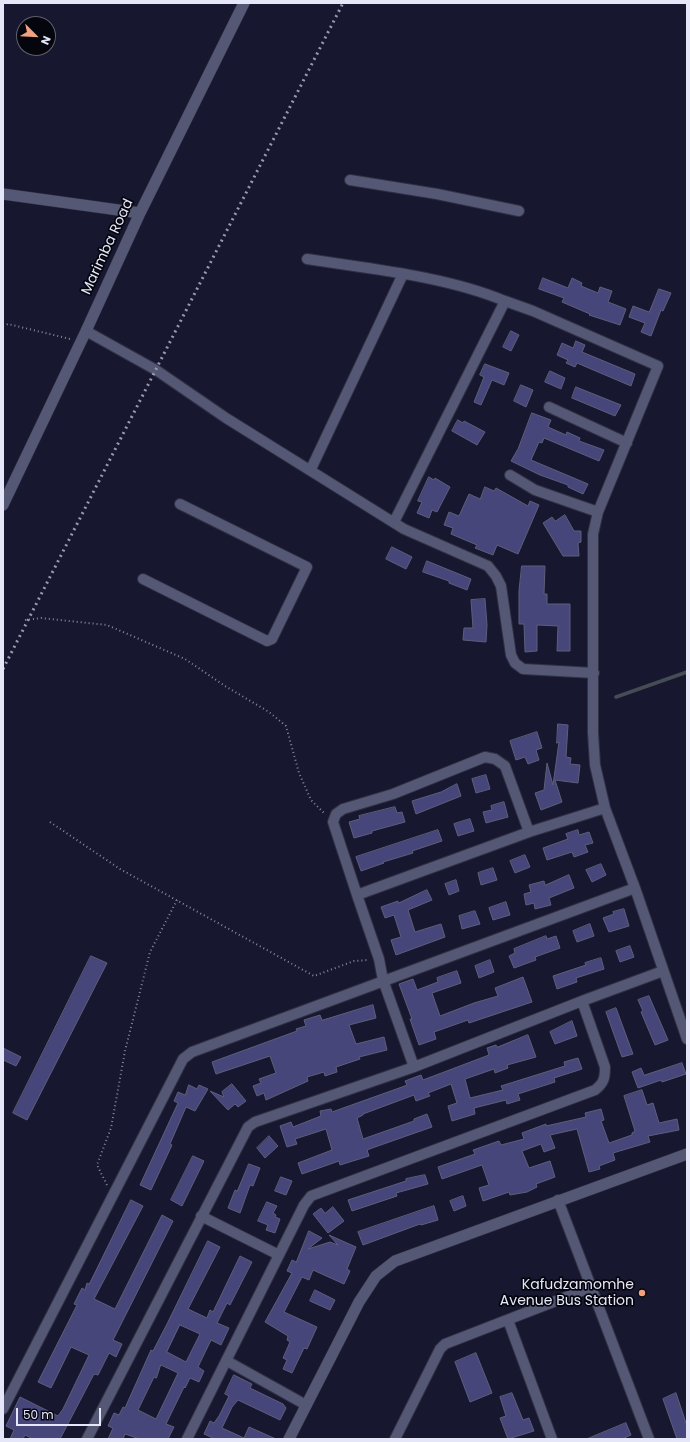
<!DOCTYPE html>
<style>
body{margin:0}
#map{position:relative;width:690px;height:1442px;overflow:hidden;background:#171830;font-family:Poppins,sans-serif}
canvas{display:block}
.frame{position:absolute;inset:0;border:4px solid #e5e7f8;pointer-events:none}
.north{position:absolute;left:16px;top:16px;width:40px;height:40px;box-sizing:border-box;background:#05050e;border:1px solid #5f5f6c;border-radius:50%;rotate:114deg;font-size:11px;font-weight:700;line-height:16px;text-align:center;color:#e5e7f8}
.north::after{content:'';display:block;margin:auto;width:14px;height:18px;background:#f2a07e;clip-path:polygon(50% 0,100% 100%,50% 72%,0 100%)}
.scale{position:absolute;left:16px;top:1408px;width:85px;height:18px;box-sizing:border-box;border:2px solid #e5e7f8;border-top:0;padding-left:5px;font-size:12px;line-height:14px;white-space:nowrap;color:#e5e7f8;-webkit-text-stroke:3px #05050e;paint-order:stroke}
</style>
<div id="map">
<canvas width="690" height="1442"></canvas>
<div class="frame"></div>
<div class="north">N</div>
<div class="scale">50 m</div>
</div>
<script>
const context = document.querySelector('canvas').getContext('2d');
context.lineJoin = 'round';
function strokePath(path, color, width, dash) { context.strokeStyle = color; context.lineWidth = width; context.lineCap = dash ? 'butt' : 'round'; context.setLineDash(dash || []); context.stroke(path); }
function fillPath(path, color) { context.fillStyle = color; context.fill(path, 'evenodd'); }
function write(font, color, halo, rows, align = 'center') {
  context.font = font + ' Poppins,sans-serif'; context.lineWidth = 3.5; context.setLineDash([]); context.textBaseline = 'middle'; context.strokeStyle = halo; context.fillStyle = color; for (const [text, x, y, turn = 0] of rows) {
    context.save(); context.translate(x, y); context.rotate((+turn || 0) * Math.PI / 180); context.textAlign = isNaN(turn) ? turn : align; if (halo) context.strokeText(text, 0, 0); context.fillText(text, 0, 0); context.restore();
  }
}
strokePath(new Path2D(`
 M616 697 687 672`), '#454c54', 3.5);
const building = new Path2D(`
 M543 278 568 288 572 278 582 283 581 286 598 293 600 287 612 291 608 302 626 309 620 325 589 315 590 314 562 302 564 298 539 289Z
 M659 289 671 293 663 311 661 310 651 336 641 332 645 323 629 317 633 306 649 312Z
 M511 331 519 335 511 351 503 347Z
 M576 341 585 345 582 352 635 374 631 386 577 363 575 367 566 363 568 360 557 355 562 343 573 348Z
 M485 364 509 373 504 385 492 380 481 405 474 402 484 377 480 375Z
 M550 371 565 378 561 389 545 382Z
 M521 385 533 390 526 407 514 401Z
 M576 387 621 405 615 416 572 398Z
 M532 413 551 420 548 427 566 435 567 432 580 438 579 441 604 450 599 461 544 438 542 443 539 442 531 460 588 484 583 494 568 487V485L540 475 511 461 518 449Z
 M458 420 463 423 464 421 485 432 477 445 452 431Z
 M429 477 434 480 435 478 450 487 437 512 432 510 429 518 417 513 422 502 418 501Z
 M485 487 494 491 496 488 528 506 530 501 539 505 518 554 497 545 493 555 475 548 477 545 451 534 453 528 444 525 449 512 459 516 469 494 480 499Z
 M565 515 574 531H581V542L578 543 579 556H563L543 523 552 517 555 521Z
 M392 547 412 557 406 569 386 559Z
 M427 561 471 579 467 590 449 583V581L423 572Z
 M522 566H545L544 594H547V604H570V651H557L558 626 537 625V651L525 652 524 624H519V591Z
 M485 599 487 625 486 642 463 640 464 628H473L471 600Z
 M558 724 568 725 566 757 571 758 570 764 580 765 578 783 555 780 562 802 541 810 535 793 544 790 547 763 553 785 559 742 557 743Z
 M537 732 542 748 536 750 539 760 528 764 525 757 516 760 510 741Z
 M486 775 490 789 476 793 472 779Z
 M457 784 461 796 416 814 412 801 441 792Z
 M504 802 508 817 486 823 483 812 492 810 491 806Z
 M395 807 397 813 402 812 405 822 372 831V833L354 838 349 822 360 819 359 816Z
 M470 819 474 831 458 836 454 824Z
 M438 830 442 841 412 851 413 853 383 862 384 863 361 871 356 857Z
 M578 830 579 835 589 832 593 843 585 845 588 852 574 857 572 852 547 860 543 848 568 839 566 834Z
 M525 855 530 867 515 873 510 861Z
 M601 864 606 875 592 882 586 870Z
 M493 868 497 880 481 885 478 873Z
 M569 875 574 888 549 898 551 905 535 909 534 903 526 905 524 894 531 892 529 885 544 881 545 885Z
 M456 880 459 891 449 895 445 884Z
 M427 890 432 900 408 910 415 932 441 924 445 937 396 955 391 940 401 937 394 915 385 918 381 907 398 901V903Z
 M506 902 510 915 493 920 489 908Z
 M624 909 629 926 609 932 603 918 614 914 613 912Z
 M475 911 480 924 462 929 459 916Z
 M590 924 594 936 577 942 573 931Z
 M546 936 547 939 556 936 560 948 535 957 536 960 514 968 509 956 515 953 514 949Z
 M630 946 634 957 620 962 616 951Z
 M91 956 107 963 27 1120 13 1113Z
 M601 958 604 969 576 978 577 982 557 989 553 976 586 965 585 963Z
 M490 960 494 972 479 978 475 966Z
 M457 971 461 983 432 993 440 1016 474 1003 498 996 495 988 523 977 532 1002 469 1023 468 1020 434 1032 436 1039 419 1045 410 1019H412L399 984 413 979 417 990 438 982 437 978Z
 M649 996 668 1040 655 1045 641 1012 643 1011 638 1000Z
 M373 1005 376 1018 349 1025 356 1044 384 1037 387 1050 359 1057 360 1059 336 1067 337 1072 325 1076 324 1072 307 1077 308 1081 266 1100 264 1093 257 1096 253 1086 261 1083 259 1079 276 1073 270 1056 216 1074 212 1062 297 1031 296 1029 306 1026 304 1020 320 1015 322 1020Z
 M616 1008 633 1054 622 1057 606 1012Z
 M572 1021 577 1036 555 1044 550 1032Z
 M528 1035 536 1057 507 1065 508 1068 495 1073 494 1069 465 1079 470 1098 503 1090 501 1086 565 1066 564 1062 578 1058 582 1069 554 1078 555 1082 518 1094 520 1100 507 1104 506 1100 474 1108 475 1114 452 1121 448 1106 457 1103 451 1084 428 1093 430 1096 416 1101 414 1095 363 1114V1115L357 1118 363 1139 414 1121V1119L427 1114 432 1127 375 1147 367 1150 369 1156 340 1165 339 1161 302 1174 298 1163 332 1150 326 1129 295 1139 297 1144 287 1147 280 1126 291 1122 293 1127 321 1116 320 1111 331 1109 332 1112 402 1087 407 1085 405 1081 421 1075 423 1080 489 1055 487 1048 496 1045 497 1047Z
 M3 1048 21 1057 16 1066 3 1060Z
 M682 1063 686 1074 662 1082 661 1080 638 1088 632 1072 641 1068 644 1075Z
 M232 1084 246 1101 238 1107 235 1104 228 1110 210 1091 224 1097 222 1092Z
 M189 1085 197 1089 199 1085 208 1089 195 1111 186 1107 170 1144 172 1145 151 1190 140 1185 178 1103 174 1101 178 1092 185 1095Z
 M642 1090 647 1105 653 1103 659 1123 677 1119 679 1130 648 1136 650 1142 613 1153 615 1160 599 1166 600 1169 589 1172 577 1129 550 1135 555 1148 544 1152 541 1144 522 1151 529 1168 550 1161 555 1177 536 1184 537 1187 527 1192 510 1195 509 1192 483 1201 479 1188 489 1185 482 1165 442 1179 438 1167 475 1154 473 1150 499 1141 501 1145 524 1139 522 1133 546 1124V1126L586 1117 585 1113 601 1109 604 1120 601 1121 609 1143 632 1135V1133L635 1131 624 1096Z
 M269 1136 278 1146 265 1158 257 1148Z
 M193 1156 204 1161 182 1206 171 1200Z
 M249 1164 260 1168 253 1186 250 1185 240 1213 228 1208 235 1190 237 1191Z
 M425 1175 428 1184 396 1193 397 1196 352 1211 348 1200 406 1181V1179Z
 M281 1177 292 1181 286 1195 275 1191Z
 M463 1196 466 1206 454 1211 450 1201Z
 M131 1200 143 1206 94 1299 115 1309 162 1215 173 1221 113 1340 122 1344 116 1357 109 1353 98 1375 94 1374 60 1439H33L25 1435 23 1439H10L14 1430 6 1426 20 1397 58 1416 63 1409 89 1355 71 1347 51 1388 38 1382 77 1305 74 1304 82 1288 85 1290 87 1283 89 1284Z
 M267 1202 277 1206 273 1213 276 1215 275 1217 280 1219 275 1233 266 1230 268 1225 258 1221Z
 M434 1206 438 1220 421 1225 420 1224 363 1245 358 1232Z
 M333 1207 344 1221 328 1233 313 1214 321 1208 325 1213Z
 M309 1231 322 1238 308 1249 330 1242 338 1245 329 1235 356 1247 347 1269 350 1271 344 1284 313 1270 309 1280 302 1277 284 1312 317 1327 307 1349 304 1348 292 1373 283 1369 287 1360 283 1358 290 1342 287 1340 288 1336 265 1322 292 1273 287 1271 292 1260 296 1262Z
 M208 1241 220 1247 188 1309 207 1318 210 1310 213 1312 240 1256 252 1262 230 1305 227 1303 217 1323 229 1328 221 1345 211 1340 198 1367 204 1371 199 1382 190 1378 185 1388 184 1387 166 1424 174 1427 168 1439H140L125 1434 123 1439H108L113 1428 108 1426 114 1413 119 1415 123 1407 125 1408 151 1350 153 1351 167 1324ZM180 1325 200 1334 186 1362 167 1352ZM161 1365 178 1373 156 1419 138 1410 154 1377 156 1378Z
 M315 1290 335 1300 330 1310 310 1301Z
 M476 1353 492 1393 470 1402 455 1362Z
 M234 1375 252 1384 250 1388 283 1404 286 1408 280 1420 238 1400 232 1407 222 1428 244 1438 249 1427 276 1439H215L204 1434 210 1421 214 1423 219 1416 229 1396 225 1394Z
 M512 1393 523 1420 529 1418 534 1431 508 1439 500 1418 506 1416 500 1397Z
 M676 1393 687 1426V1439H677L663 1399Z
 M626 1423 631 1435 622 1439H587Z`);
fillPath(building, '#47467a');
strokePath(building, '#5d5e7a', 1);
const minor = new Path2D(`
 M350 180 437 194 519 211
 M307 259C370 269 445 276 505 301
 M86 331 156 370 226 418 404 529 488 566 496 576 501 586 511 655 515 663 523 669 594 673
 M549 407 627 443
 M311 469 403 274
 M510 475 535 490 598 512
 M394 522 505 301 533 311 658 366 598 512 593 534V733L595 765 605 808 635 888 687 1039
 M143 579 267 641 272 639 307 567 180 504
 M357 895 333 822 336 814 343 809 393 794 485 757 495 759 505 766 529 832
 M414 1067 383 980 379 959 357 895 529 832 605 808
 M558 1200 649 1439
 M201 1216 279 1255
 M508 1320 552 1439
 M227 1361 306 1405
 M3 1409 183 1059 192 1052 635 888
 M87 1439 248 1127 255 1122 414 1067 582 1001
 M187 1439 304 1205 311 1196 595 1090C604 1083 605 1078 605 1067L582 1001 663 971
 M395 1439 440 1349 445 1344 592 1287`);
const tertiary = new Path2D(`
 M3 194 140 213
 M3 505 86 331 140 213 244 3
 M289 1439 359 1302 376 1276 395 1261 687 1154`);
strokePath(minor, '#313144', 12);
strokePath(tertiary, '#313144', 12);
strokePath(new Path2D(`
 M3 326 8 324 70 339
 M25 620 41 618 107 625 185 659 225 686 269 712 286 726 299 773 311 800 325 814
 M50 822 120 869 314 976 354 961 368 960
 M107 1185 97 1165 111 1128 125 1051 150 952 177 900`), '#87889c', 2, [1, 3]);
strokePath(minor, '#555875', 10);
strokePath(tertiary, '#555875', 11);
strokePath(new Path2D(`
 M3 669 343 3`), '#9799ad', 3, [2, 4]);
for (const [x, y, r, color] of [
 [642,1293,4,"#f2a07e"]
]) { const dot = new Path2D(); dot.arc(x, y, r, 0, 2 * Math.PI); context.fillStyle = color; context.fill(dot); strokePath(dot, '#05050e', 1.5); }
write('14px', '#e5e7f8', '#05050e', [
 ["Marimba Road",108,247,-65]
]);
write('14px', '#e5e7f8', '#05050e', [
 ["Kafudzamomhe",634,1285],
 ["Avenue Bus Station",634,1301]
], 'right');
</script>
